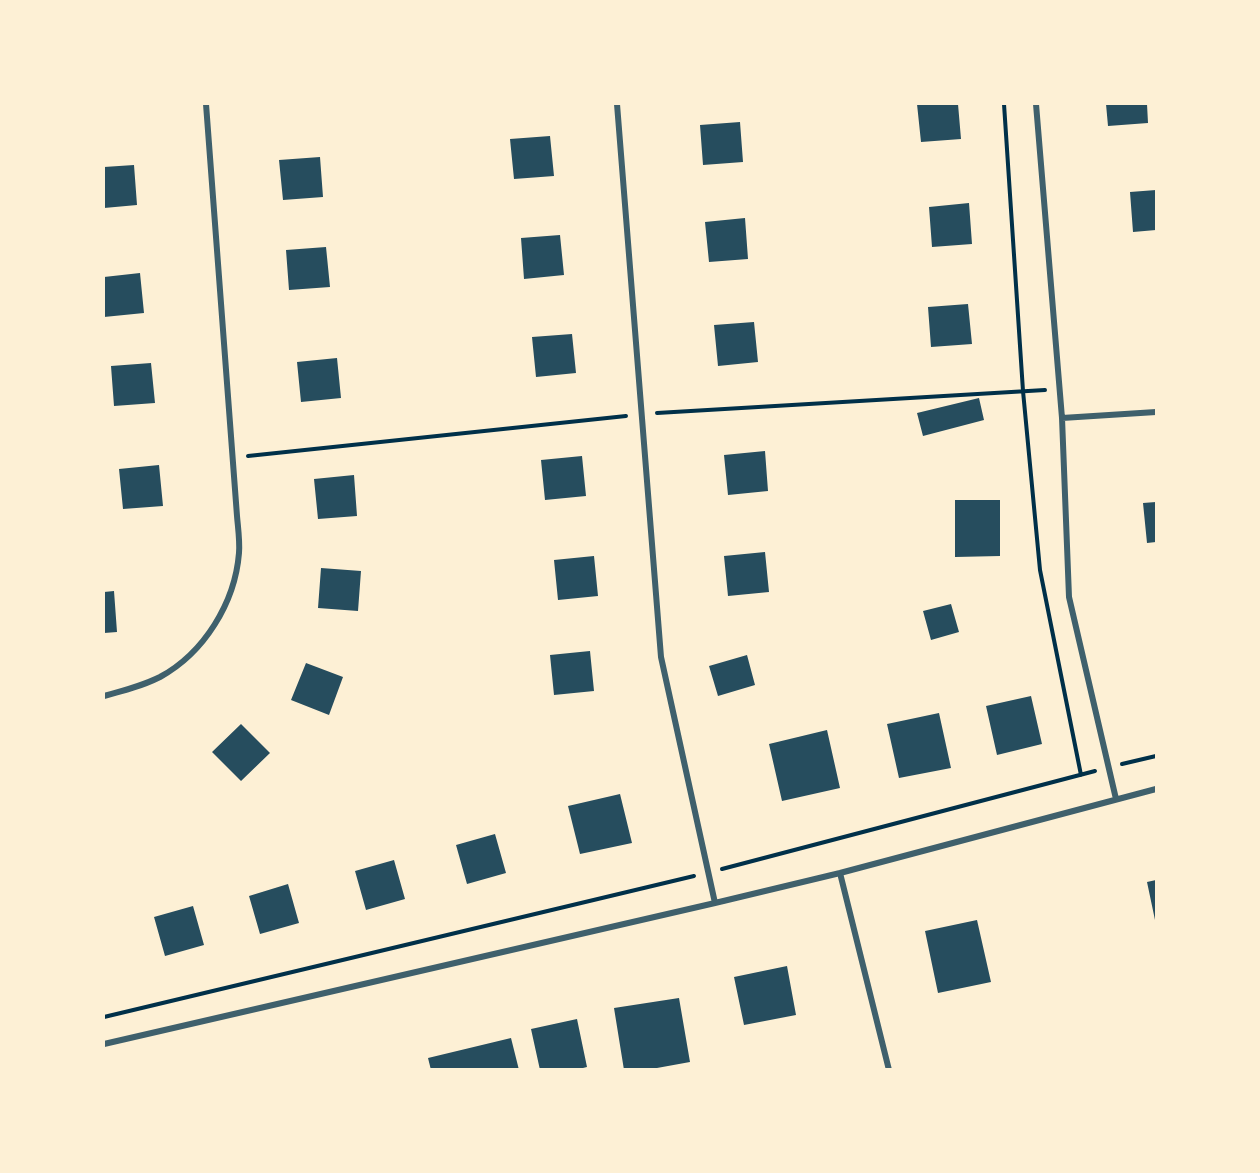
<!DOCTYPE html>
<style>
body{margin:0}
#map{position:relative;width:1260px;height:1173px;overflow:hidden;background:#fdf0d5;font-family:Raleway,sans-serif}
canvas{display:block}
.frame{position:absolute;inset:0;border:105px solid #fdf0d5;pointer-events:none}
</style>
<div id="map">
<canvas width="1260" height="1173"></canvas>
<div class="frame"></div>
</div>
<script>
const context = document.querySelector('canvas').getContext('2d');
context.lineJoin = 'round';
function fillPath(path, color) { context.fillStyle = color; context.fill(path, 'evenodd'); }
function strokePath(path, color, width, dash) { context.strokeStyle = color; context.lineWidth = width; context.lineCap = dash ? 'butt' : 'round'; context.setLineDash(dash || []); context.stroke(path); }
fillPath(new Path2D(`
 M917 104H958L961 139 921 142Z
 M1106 104H1147L1148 123 1108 126Z
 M740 122 743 162 703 165 700 125Z
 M550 136 554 176 514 179 510 139Z
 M320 157 323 197 283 200 279 160Z
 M134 165 137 205 104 208V167Z
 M1156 190V230L1133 232 1130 192Z
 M969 203 972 244 932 247 929 207Z
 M745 218 748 259 709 262 705 222Z
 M560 235 564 275 524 279 521 238Z
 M326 247 330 287 289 290 286 250Z
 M140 273 144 313 104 317V277Z
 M968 304 972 344 931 347 928 307Z
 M754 322 758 362 718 366 714 325Z
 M572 334 576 373 536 377 532 337Z
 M337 358 341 398 301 402 297 362Z
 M151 363 155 403 114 406 111 366Z
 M979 398 984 420 923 436 917 413Z
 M765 451 768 491 728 495 724 455Z
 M582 456 586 496 545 500 541 460Z
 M159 465 163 506 123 509 119 469Z
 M354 475 357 516 318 519 314 479Z
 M955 500H1000V556L955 557Z
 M1156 502V542L1147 543 1143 503Z
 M765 552 769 592 728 596 724 556Z
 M594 556 598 596 558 600 554 560Z
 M321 568 361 571 358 611 318 608Z
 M114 591 117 632 104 633V592Z
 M951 604 959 632 931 640 923 611Z
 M590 651 594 691 554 695 550 655Z
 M747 655 755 685 718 696 709 666Z
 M306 663 343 677 329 715 291 700Z
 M1031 696 1042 744 997 755 986 706Z
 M939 713 951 768 899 778 887 724Z
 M241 724 270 753 241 781 212 752Z
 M827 730 840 788 782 801 769 744Z
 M620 794 632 843 580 854 568 806Z
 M495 834 506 873 467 884 456 845Z
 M394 860 405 899 366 910 355 871Z
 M1156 880V920H1155L1147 882Z
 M288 884 299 923 260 934 249 896Z
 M193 906 204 945 165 956 154 917Z
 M977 920 991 982 938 993 925 931Z
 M787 966 796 1015 744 1025 734 977Z
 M679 998 690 1062 646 1070H624L614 1008Z
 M577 1019 587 1067 575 1070H540L531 1029Z
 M511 1038 519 1070H431L428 1058Z`), '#264d5e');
strokePath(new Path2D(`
 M1004 104 1023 391 1040 570 1081 775
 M657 413 1045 390
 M248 456 626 416
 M1122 764 1156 756
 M722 869 1095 771
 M104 1017 694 876`), '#003049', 4);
strokePath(new Path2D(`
 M617 104 661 657 715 903
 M1036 104 1062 418 1069 597 1116 799
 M1062 418 1156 412
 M104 696C123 691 142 686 160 677 204 653 235 603 239 553 240 541 238 528 237 516L206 104
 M840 873 889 1070
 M104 1044 715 903 840 873 1156 789`), '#3f606c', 6);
</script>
